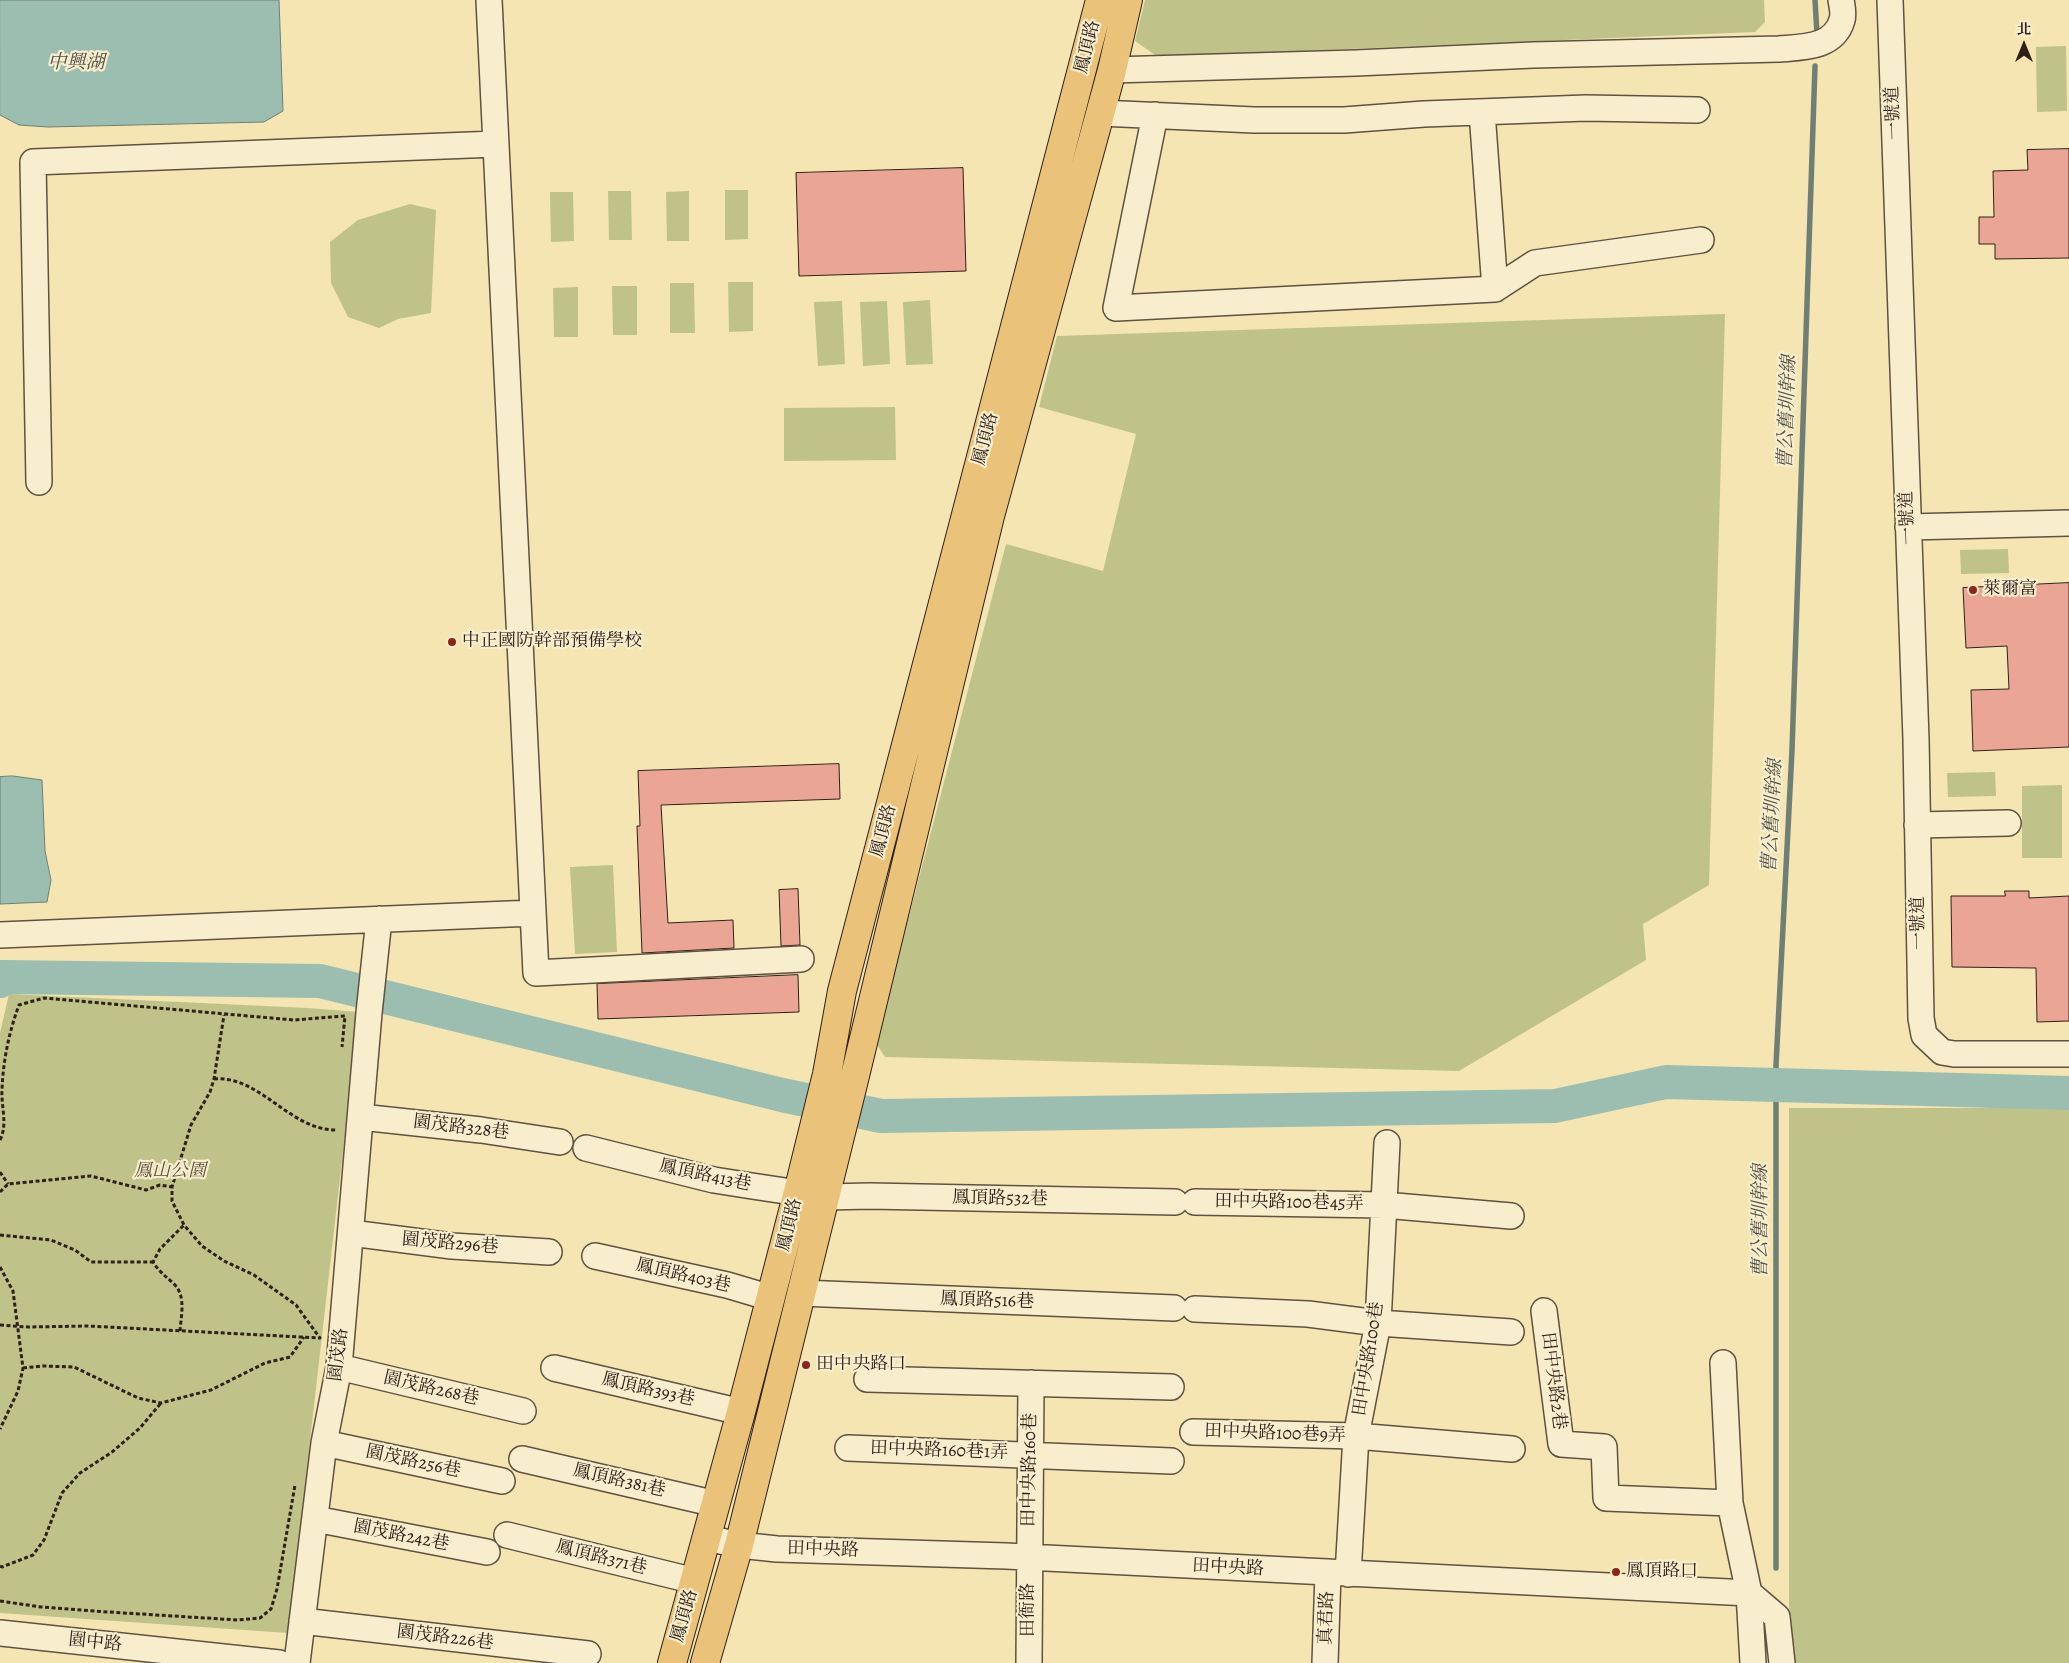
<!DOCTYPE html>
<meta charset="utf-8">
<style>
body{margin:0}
#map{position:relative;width:2069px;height:1663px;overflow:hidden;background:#f4e5b2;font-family:Alegreya,"Noto Serif TC",serif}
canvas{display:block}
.north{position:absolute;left:1999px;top:20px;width:50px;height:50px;-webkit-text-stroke:4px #f8eecd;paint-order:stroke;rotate:0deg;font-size:14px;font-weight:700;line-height:20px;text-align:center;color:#2f201a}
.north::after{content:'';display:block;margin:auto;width:18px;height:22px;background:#2f201a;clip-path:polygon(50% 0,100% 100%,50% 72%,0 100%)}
</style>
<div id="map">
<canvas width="2069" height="1663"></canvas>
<div class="north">北</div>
</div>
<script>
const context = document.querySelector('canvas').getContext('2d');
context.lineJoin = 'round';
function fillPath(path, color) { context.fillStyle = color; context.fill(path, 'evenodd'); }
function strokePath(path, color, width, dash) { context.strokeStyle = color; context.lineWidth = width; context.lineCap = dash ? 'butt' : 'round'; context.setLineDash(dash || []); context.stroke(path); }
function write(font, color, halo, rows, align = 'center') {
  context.font = font + ' Alegreya,"Noto Serif TC",serif'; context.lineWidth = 4.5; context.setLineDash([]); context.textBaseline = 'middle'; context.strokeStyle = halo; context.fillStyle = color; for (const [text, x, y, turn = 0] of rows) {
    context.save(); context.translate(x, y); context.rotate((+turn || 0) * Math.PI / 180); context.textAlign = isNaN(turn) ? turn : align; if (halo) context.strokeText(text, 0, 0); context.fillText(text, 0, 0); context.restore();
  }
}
fillPath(new Path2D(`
 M1145 0H1764L1765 22 1755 32 1158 57 1135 41Z
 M2066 46 2067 111 2037 112 2036 47Z
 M725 190H748V239L725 240Z
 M608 191H631L632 240H609Z
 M689 191V241H667L666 192Z
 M550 192H573L574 241 551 242Z
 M410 204 436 210 431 313 398 319 379 328 348 317 331 283 330 242 358 220Z
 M728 282H753V331L729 332Z
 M670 283H694L695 333H670Z
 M612 286H637V335H613Z
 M578 287V337H554L553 288Z
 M930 300 933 364 906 365 903 302Z
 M842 301 845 364 818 366 814 302Z
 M887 301 890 364 863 366 860 302Z
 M1725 314 1709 885 1643 924 1646 960 1459 1071 885 1057 876 1043 1006 544 1103 571 1136 434 1039 407 1057 336Z
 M895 407 896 460 784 461V408Z
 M2008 549 2009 573 1961 574 1960 550Z
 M1995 772 1996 796 1948 797 1947 773Z
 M2062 785V858H2022V786Z
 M613 865 617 952 575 954 570 867Z
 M9 994 308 1008 359 1012 288 1633 0 1613V1033Z
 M1789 1108H2069V1663H1792L1789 1602Z`), '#bfc389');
const water = new Path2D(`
 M0 0H279L283 111 264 122 48 127 19 125 0 115Z
 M13 776 42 780 45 851 51 880 47 902 0 904V777Z`);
fillPath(water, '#9cbeb1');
strokePath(water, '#707f75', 1);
strokePath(new Path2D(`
 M1815 0 1817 34
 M1776 1568V1065L1792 750 1815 66`), '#707f75', 5.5);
strokePath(new Path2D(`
 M0 981 2 977 320 981 782 1095 881 1116 1555 1106 1666 1082 2069 1093`), '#9cbeb1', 34);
const building = new Path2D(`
 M2069 149V258L1995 259V244H1979V217H1994L1993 171 2028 170 2027 150Z
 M963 168 966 271 799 276 796 173Z
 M2069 583V747L1973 751 1971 690 2009 689 2007 646 1966 648 1963 588Z
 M839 764 840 799 661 805 668 923 733 920 734 948 642 953 637 826H640L638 771Z
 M798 889 800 945 781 946 779 890Z
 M2005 891H2029V898L2069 896V1021L2037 1022 2036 968 1952 967 1951 896H2005Z
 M798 975 799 1012 598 1019 597 984Z`);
fillPath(building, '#eaa594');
strokePath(building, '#2f201a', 1);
const minor = new Path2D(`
 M489 0 536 973 801 959
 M1890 0 1916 739 1921 1018 1924 1035 1942 1052 1954 1054H2069
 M1112 70 1356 63 1533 55 1779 49C1803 47 1834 48 1842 20 1844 14 1842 6 1841 0
 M1482 112 1495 289
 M1100 113 1254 120H1344L1424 114 1586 108 1697 110
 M1155 115 1116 308 1495 289 1535 263 1701 240
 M39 482 33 162 496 144
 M1908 527 2069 523
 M1917 825 2008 823
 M0 935 533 913
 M361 1117 481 1130 560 1142
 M586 1148 714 1180 752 1186 825 1197 870 1196 1175 1202
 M1195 1202 1384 1205 1511 1216
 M351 1233 452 1246 549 1252
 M595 1256 727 1285 771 1298
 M801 1293 1174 1308
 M1195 1309 1308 1314 1378 1323 1511 1332
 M1544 1311 1561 1444 1604 1447 1606 1498 1730 1503
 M1723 1363 1730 1503 1749 1593 1753 1663
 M339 1367 523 1411
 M554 1368 741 1412
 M867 1379 1171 1387
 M1193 1432 1356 1436 1512 1449
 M324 1443 502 1481
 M848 1448 1171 1461
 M522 1459 716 1504
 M315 1519 487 1552
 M507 1535 695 1581
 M707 1538 739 1545 777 1549 1006 1556 1749 1593
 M1348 1574 1356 1436 1378 1323 1387 1143
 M1749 1593 1777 1617 1782 1663
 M302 1621 588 1654
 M0 1633 279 1663
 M297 1663 324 1443 339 1367 369 1013 379 919
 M1029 1663 1031 1383
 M1325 1663 1328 1573`);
const major = new Path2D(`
 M672 1663 741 1412 798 1192 827 1074 842 991 1100 0
 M705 1663 739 1545 854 1080 990 516 1112 70 1128 0`);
strokePath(minor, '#605140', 28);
strokePath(major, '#2f201a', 30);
strokePath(new Path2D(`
 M214 1079C260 1075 289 1130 336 1130
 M0 1140C8 1124 1 1107 2 1090 3 1061 9 1032 19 1005L44 998 294 1020 345 1016 342 1047
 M0 1172 8 1184
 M0 1192 8 1184 91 1176 146 1190 160 1185 172 1187
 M0 1235 51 1240 75 1250 91 1262H153
 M0 1267 13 1291 23 1368 18 1391 0 1429
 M0 1325 28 1327 88 1326 320 1338 296 1305 254 1275 224 1261 202 1246 184 1225 172 1201V1187L191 1125 210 1092 214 1079 224 1015
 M180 1331C181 1316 186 1297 175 1285 167 1277 159 1272 153 1262L160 1249 184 1225
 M23 1368 43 1366 74 1367 138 1398 161 1403 211 1390 265 1363 290 1357 304 1337
 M0 1566 2 1567 33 1555 44 1540 62 1493 80 1473 112 1452 140 1428 161 1403
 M0 1601 41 1607 108 1612 238 1620 260 1618 271 1609 277 1589 295 1485`), '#2f201a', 3, [4, 2.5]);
strokePath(minor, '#f8eecd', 25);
strokePath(major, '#eac279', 28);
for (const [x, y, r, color] of [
 [1973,590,5,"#8f2418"],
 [452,642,5,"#8f2418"],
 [806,1365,5,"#8f2418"],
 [1616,1572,5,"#8f2418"]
]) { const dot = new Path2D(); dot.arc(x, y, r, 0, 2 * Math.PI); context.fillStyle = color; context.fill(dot); strokePath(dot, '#f8eecd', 2); }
write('18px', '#2f201a', '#f8eecd', [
 ["鳳頂路",1088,47,-76],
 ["一號道",1894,113,-92],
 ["鳳頂路",986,439,-75],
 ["一號道",1908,518,-92],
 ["鳳頂路",884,831,-75],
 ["一號道",1919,923,-91],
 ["園茂路328巷",461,1128,7],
 ["鳳頂路413巷",705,1176,12],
 ["鳳頂路532巷",1000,1199,1],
 ["田中央路100巷45弄",1289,1203,1],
 ["鳳頂路",790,1225,-76],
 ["園茂路296巷",450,1244,5],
 ["鳳頂路403巷",683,1276,13],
 ["鳳頂路516巷",987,1301,2],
 ["園茂路",339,1355,-83],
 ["田中央路100巷",1369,1359,-81],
 ["田中央路2巷",1553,1381,83],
 ["園茂路268巷",431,1389,13],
 ["鳳頂路393巷",648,1390,13],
 ["田中央路100巷9弄",1275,1434,2],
 ["田中央路160巷1弄",939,1451,2],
 ["園茂路256巷",413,1462,12],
 ["田中央路160巷",1030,1470,-89],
 ["鳳頂路381巷",619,1481,13],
 ["園茂路242巷",401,1536,11],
 ["田中央路",823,1550,2],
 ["鳳頂路371巷",601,1558,14],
 ["田中央路",1228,1568,3],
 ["田衙路",1029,1610,-90],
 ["鳳頂路",685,1616,-74],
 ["真君路",1327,1618,-88],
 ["園茂路226巷",445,1638,7],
 ["園中路",95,1643,6]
]);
write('18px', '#2f201a', '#f8eecd', [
 ["萊爾富",1983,590],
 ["中正國防幹部預備學校",462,642],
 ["田中央路口",816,1365],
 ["鳳頂路口",1626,1572]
], 'left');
write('italic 18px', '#5a513b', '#f8eecd', [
 ["鳳山公園",170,1172]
]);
write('italic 19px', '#504f47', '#f8eecd', [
 ["中興湖",76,63],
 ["曹公舊圳幹線",1788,412,-88],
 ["曹公舊圳幹線",1773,816,-87],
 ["曹公舊圳幹線",1761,1221,-90]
]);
</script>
